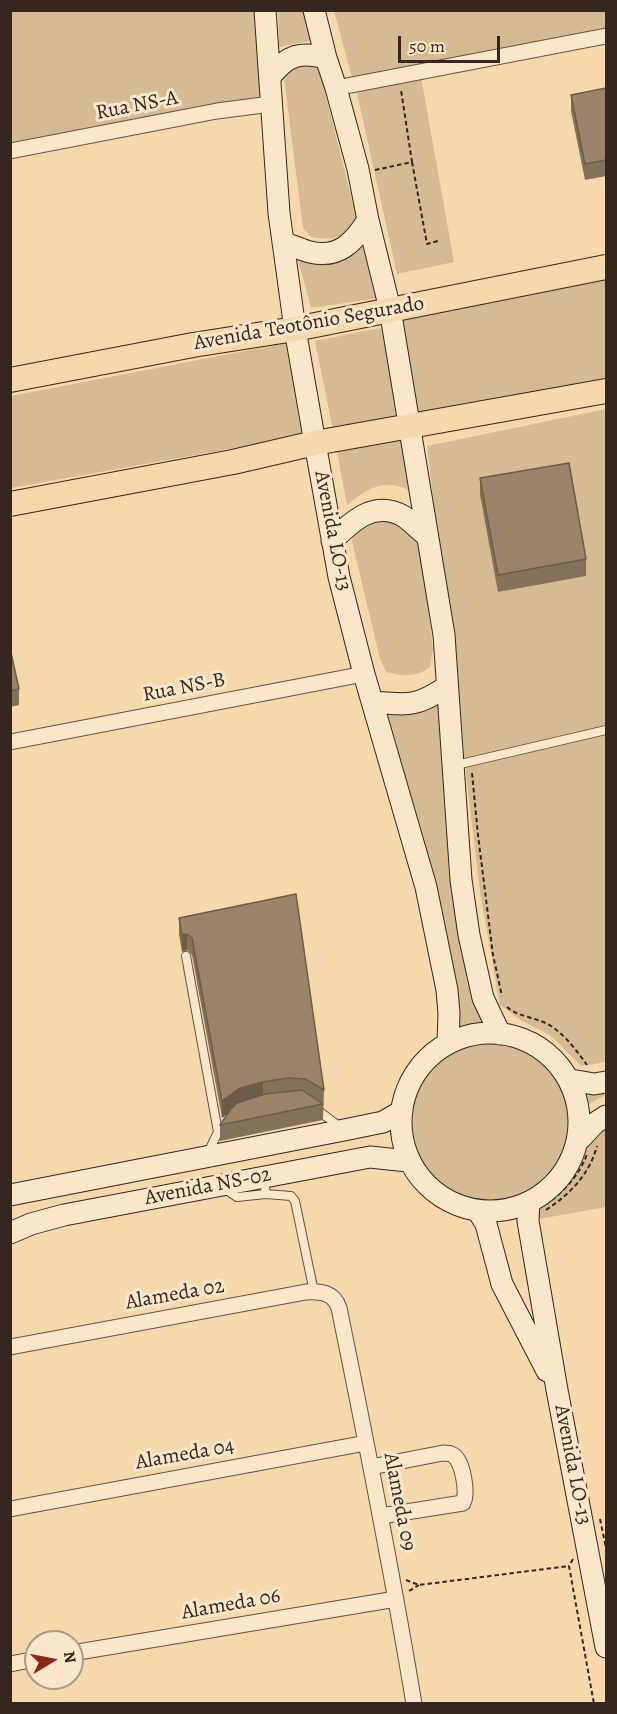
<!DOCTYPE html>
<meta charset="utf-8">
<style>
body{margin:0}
#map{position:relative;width:617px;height:1714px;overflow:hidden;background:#f7d8ac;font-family:Alegreya,serif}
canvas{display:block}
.frame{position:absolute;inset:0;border:12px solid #352620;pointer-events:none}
.north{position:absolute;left:24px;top:1630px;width:60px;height:60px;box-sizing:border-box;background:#fae6c9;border:2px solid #ab9985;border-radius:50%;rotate:80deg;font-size:16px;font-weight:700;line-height:24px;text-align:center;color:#352620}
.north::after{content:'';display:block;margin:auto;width:21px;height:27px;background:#8f2418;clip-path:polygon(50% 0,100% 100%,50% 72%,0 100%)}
.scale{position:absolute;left:398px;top:36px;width:102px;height:27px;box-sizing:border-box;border:3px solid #352620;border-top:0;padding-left:8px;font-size:18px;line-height:21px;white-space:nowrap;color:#352620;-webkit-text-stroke:4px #fae6c9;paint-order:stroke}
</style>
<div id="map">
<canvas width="617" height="1714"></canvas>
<div class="frame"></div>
<div class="north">N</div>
<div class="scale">50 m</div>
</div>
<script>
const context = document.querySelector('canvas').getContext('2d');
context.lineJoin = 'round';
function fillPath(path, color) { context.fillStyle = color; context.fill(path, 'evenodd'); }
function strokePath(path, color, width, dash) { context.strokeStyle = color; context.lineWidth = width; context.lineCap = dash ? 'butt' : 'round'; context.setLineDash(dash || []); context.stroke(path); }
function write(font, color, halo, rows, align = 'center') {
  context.font = font + ' Alegreya,serif'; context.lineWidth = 6; context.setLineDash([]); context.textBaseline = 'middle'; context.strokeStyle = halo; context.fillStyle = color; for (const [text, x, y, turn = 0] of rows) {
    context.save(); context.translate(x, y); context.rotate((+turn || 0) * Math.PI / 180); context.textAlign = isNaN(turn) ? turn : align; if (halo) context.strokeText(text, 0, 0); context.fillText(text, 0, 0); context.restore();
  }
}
fillPath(new Path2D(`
 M11 11H265L271 104 11 151Z
 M278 11H308L315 40 279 47Z
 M334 11H606V34L354 85Z
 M314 61 320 72 357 220C341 239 337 241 311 237L303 228 284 78 288 67Z
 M421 77 454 262 397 274 356 89Z
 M369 244 380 298 311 308 296 253 334 261Z
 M606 268V391L409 427 396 310Z
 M385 327 398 415 333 430 315 341Z
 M286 343 302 436 11 488V396Z
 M606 409V1062L581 1066 550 1035 522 1021 500 1005 480 892 427 446Z
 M402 434 413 492C387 478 369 486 347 505L336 447Z
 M368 509 419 527 433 649 430 667C416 678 402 676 386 672L380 659 352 541 356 522Z
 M438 690 460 905 500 1034 543 1050 571 1080 581 1137 606 1116V1207L528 1221 529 1203 503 1211 450 1203 419 1177 408 1161 402 1111 426 1060 448 1042 445 977 373 702Z
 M582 1074H606V1095L587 1105Z`), '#d6ba94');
const lane = new Path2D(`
 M456 765 606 730
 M186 956 218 1132
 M316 1109 340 1127
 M208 1153 220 1128
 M264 1179 266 1194 291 1196 295 1201 314 1292
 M225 1189 237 1197 266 1194`);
const street = new Path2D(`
 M336 88 606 36
 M10 151 217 111 271 104
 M10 742 364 674
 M10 1347 306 1292C322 1291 334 1293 339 1308 366 1440 392 1571 414 1704
 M371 1467 443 1453C447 1453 450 1453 453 1455 463 1461 468 1493 463 1503L381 1516
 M10 1509 366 1443
 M72 1653 396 1599
 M10 1664 36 1659`);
const secondary = new Path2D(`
 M265 10 279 213 295 329 315 443 339 577 364 674 426 887 447 990 449 1013 448 1043
 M314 10 326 58 336 88 358 169 368 220 390 309 444 635 461 880 469 935 483 998 500 1034
 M271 76C287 55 301 51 326 58
 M283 243C293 245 301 250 310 252 339 259 354 242 368 220
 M332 541C352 521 374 500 403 516 411 521 418 529 426 535
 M373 702C409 705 416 707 446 687
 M401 1122a89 89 0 1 1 178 0a89 89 0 1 1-178 0Z
 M571 1080 594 1084 606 1082
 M581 1138 595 1123 606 1116
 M10 1195 344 1130 383 1122 402 1111
 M529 1202 528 1221 557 1390 606 1647
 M478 1211 486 1224 502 1284 547 1371
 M10 1233 31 1224 64 1215 370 1157 408 1161`);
const primary = new Path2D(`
 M10 380 193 345 295 329 606 267
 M10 504 233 462 315 443 606 391`);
strokePath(lane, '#665243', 10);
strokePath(street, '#665243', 17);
strokePath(secondary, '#352620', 23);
strokePath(primary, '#352620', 26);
strokePath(new Path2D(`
 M412 162 427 244 438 241
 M375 170 412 162 401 90
 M472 773 478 835 493 955 502 996
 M507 1007C520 1018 537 1017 551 1026 566 1036 577 1051 587 1065
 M546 1204C564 1192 580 1174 587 1154
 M546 1210C570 1194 589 1175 597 1146
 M600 1519 606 1548
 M573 1559 569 1566 594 1704
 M406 1580 419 1585 569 1566
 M409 1591 419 1585`), '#352620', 2, [4.5, 3]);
strokePath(lane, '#fae6c9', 8);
strokePath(street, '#fae6c9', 15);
strokePath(secondary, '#fae6c9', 21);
strokePath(primary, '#f7d8ac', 24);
fillPath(new Path2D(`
 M606 88V176L585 180 571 111V95Z
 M480 478 586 559V576L498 592 480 495Z
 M10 648 19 689V705L10 707Z
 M179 918 324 1090 323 1120 220 1141V1125L228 1113 222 1118 192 955 187 950 182 952 179 935Z`), '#84715a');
fillPath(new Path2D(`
 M187 934V950L182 952V935Z
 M263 1082V1098L240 1104 222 1118V1101L240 1088Z`), '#6c5c4a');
const building = new Path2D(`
 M606 88V160L585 164 571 95Z
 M569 463 586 559 498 575 480 478Z
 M10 648 19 689 10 691Z
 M296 894 324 1090 305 1079 288 1078 263 1082 240 1088 222 1101 192 938 187 934 182 935 179 918Z
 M302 1090 323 1104 220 1125 231 1109 237 1103 265 1094Z`);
fillPath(building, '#9a8369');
strokePath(building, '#6c5c4a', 1.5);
write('21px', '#352620', '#fae6c9', [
 ["Rua NS-A",137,106,-11],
 ["Avenida Teotônio Segurado",309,324,-10],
 ["Avenida LO-13",332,531,79],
 ["Rua NS-B",184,688,-11],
 ["Avenida NS-02",208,1187,-11],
 ["Alameda 02",175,1295,-10],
 ["Alameda 04",185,1455,-10],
 ["Avenida LO-13",572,1465,79],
 ["Alameda 09",399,1502,79],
 ["Alameda 06",231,1605,-10]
]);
</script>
